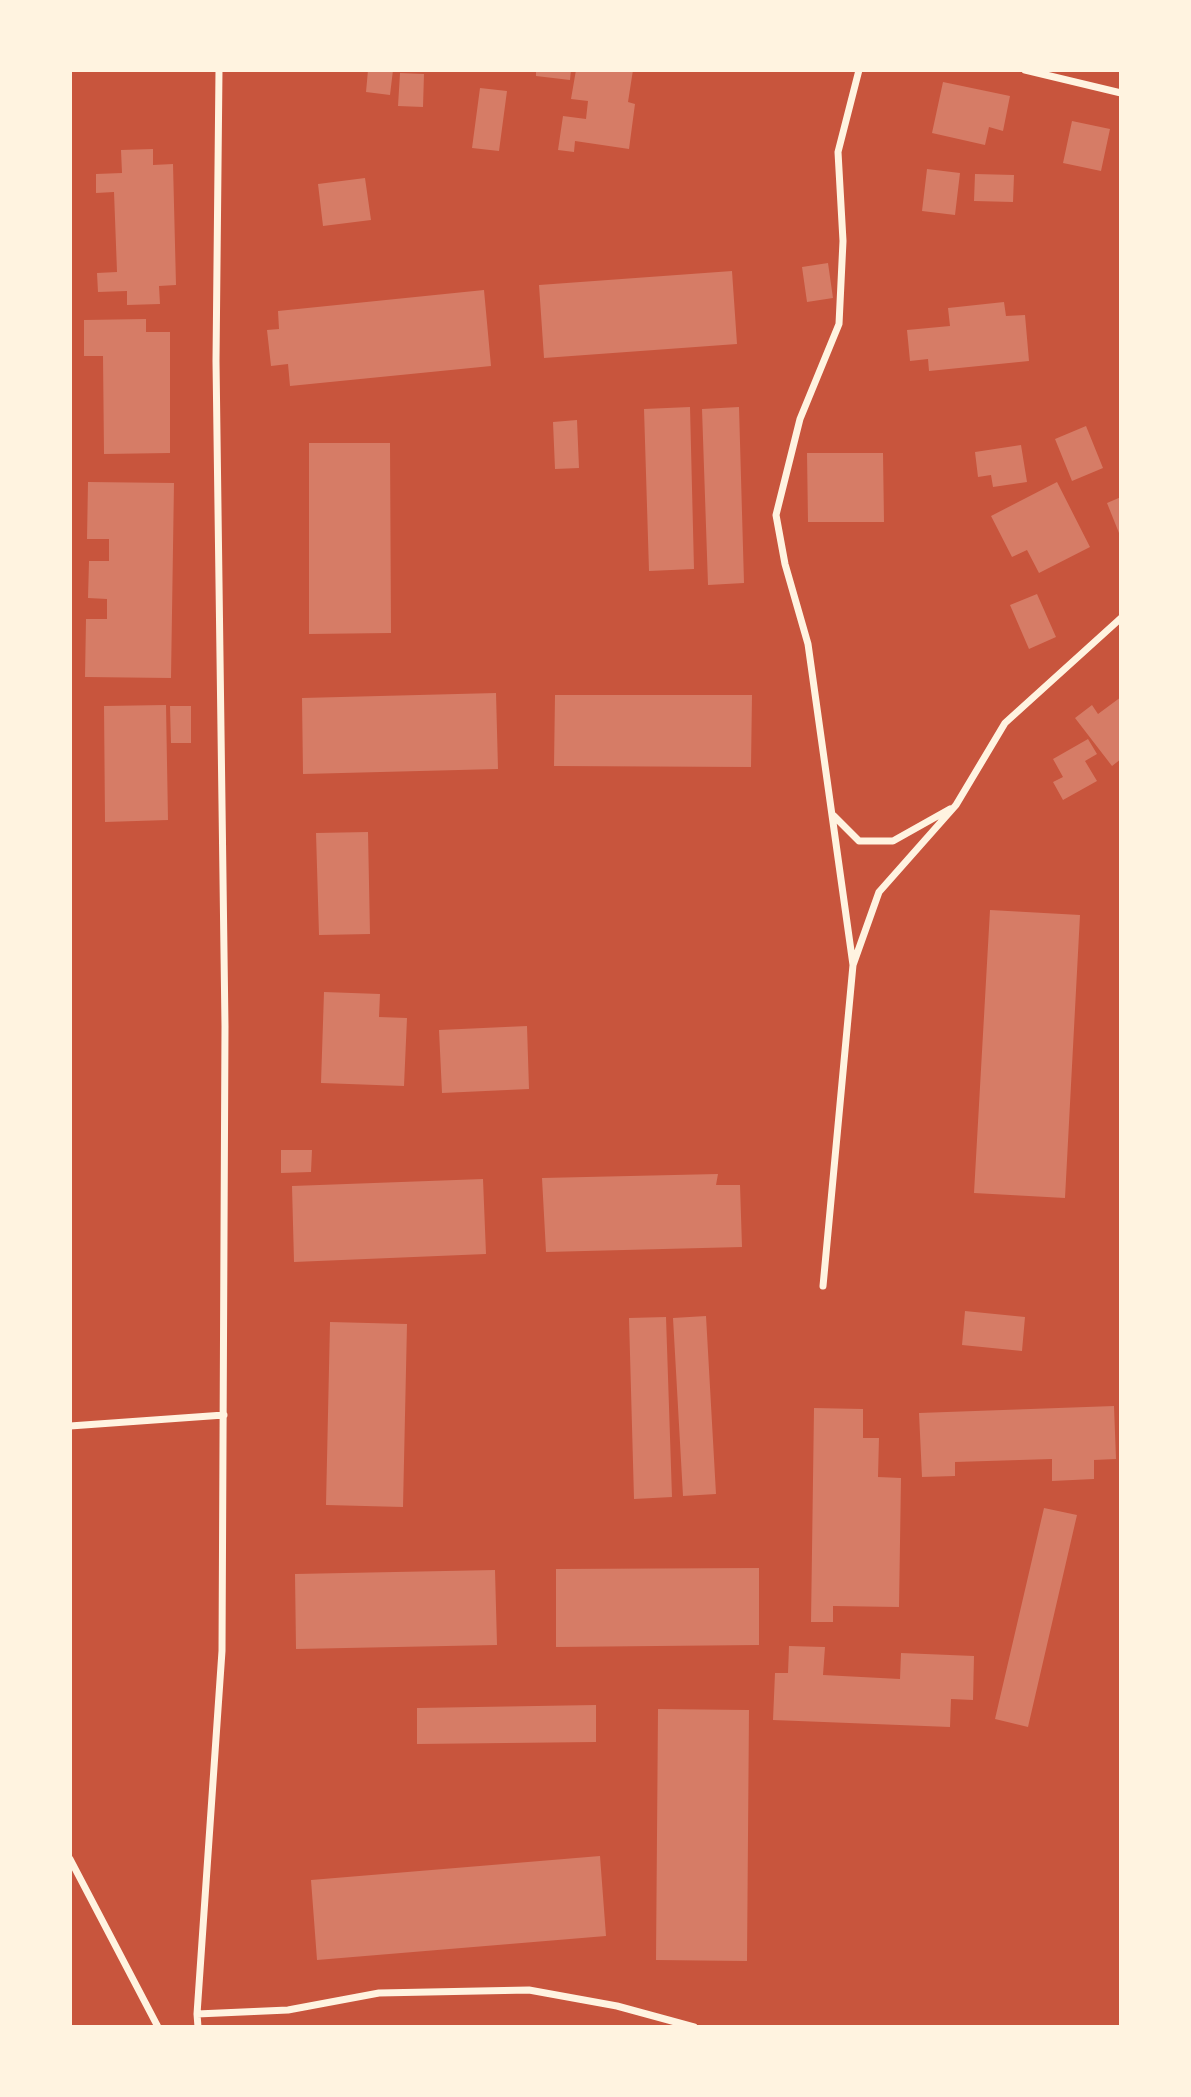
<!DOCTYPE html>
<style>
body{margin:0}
#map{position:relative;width:1191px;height:2097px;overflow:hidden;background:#c8553d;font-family:Roboto,sans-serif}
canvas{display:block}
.frame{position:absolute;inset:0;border:72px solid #fff3e0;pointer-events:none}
</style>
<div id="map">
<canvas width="1191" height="2097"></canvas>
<div class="frame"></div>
</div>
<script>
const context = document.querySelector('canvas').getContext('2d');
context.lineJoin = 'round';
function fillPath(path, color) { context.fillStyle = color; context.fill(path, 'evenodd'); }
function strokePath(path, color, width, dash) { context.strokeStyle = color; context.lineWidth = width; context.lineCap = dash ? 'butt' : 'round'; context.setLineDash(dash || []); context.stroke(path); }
fillPath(new Path2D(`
 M368 70H393L390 95 366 92Z
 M536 70H571L570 80 536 76Z
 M576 70H633L628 102 635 104 629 149 575 141 574 152 558 150 563 116 586 119 588 101 571 99Z
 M400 73 424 74 423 107 398 106Z
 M943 82 1010 96 1003 131 989 127 985 145 932 133Z
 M480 88 507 91 499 151 472 148Z
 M1072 121 1110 129 1101 171 1063 163Z
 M153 149V165L173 164 176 285 159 286 160 304 127 305V291L98 292 97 273 117 272 114 192 96 193V174L122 173 121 150Z
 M927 169 960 173 955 215 922 211Z
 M975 174 1014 175 1013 202 974 201Z
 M365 178 371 220 323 226 318 184Z
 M828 263 833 298 807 302 802 267Z
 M732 271 737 344 544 358 539 285Z
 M484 290 491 366 290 386 288 364 271 366 267 330 279 329 278 311Z
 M1004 302 1006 316 1025 315 1029 361 929 371 928 359 910 361 907 330 950 326 948 308Z
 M146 319V332H170V453L104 454 103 356H84V320Z
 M690 407 694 569 649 571 644 409Z
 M739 407 744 583 708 585 702 409Z
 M577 420 579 468 555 469 553 422Z
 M1086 426 1103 468 1072 481 1055 439Z
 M309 443H390L391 633 309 634Z
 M1021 445 1027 482 993 487 991 475 978 477 975 452Z
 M807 453H883L884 522H808Z
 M88 482 174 483 171 678 85 677 86 619H107V599L88 598 89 561H109V539H87Z
 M1057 482 1090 547 1039 573 1027 550 1012 557 991 516Z
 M1121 497V538L1107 503Z
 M1037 594 1056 637 1029 649 1010 605Z
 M496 693 498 769 303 774 302 698Z
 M555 695H752L751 767 554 766Z
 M1121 697V759L1112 766 1075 718 1092 705 1098 714Z
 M166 705 168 820 105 822 104 706Z
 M170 706H191V743H171Z
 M1088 739 1097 754 1085 761 1097 781 1063 800 1053 782 1063 777 1053 759Z
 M368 832 370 934 319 935 316 833Z
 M990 910 1080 915 1065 1198 974 1193Z
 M324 992 380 994 379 1017 407 1018 404 1086 321 1083Z
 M527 1026 529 1089 442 1093 439 1030Z
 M281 1150H312L311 1172 281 1173Z
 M718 1174 716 1185H740L742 1247 546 1252 542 1178Z
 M483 1179 486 1254 294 1262 292 1186Z
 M965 1311 1025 1317 1022 1351 962 1345Z
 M706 1316 716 1494 683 1496 673 1318Z
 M666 1317 672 1497 634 1499 629 1318Z
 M330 1322 407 1324 403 1507 326 1505Z
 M1114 1406 1116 1459 1094 1460V1479L1052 1481V1459L955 1462V1476L922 1477 919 1413Z
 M814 1408 863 1409V1438H879L878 1477 901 1478 899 1607 833 1606V1622H811Z
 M1044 1508 1077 1515 1028 1727 995 1719Z
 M759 1568V1645L556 1647V1569Z
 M495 1570 497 1645 296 1649 295 1574Z
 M789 1646 825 1647 823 1675 900 1679 901 1653 974 1656 973 1700 951 1699 950 1727 773 1720 775 1673H788Z
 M596 1705V1742L417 1744V1708Z
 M658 1709 749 1710 747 1961 656 1960Z
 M600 1856 606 1936 317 1960 311 1880Z`), '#d67c66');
strokePath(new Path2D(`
 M1025 70 1121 93
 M834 816 859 841H893L950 809
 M853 965 808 644 785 564 776 515 800 419 839 324 843 241 838 152 859 70
 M823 1286 853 965 879 892 956 805 1005 723 1121 618
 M70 1426 224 1415
 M70 1859 158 2027
 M197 2014 288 2010 379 1993 529 1990 617 2006 694 2027
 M198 2027 197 2014 222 1651 225 1026 216 361 219 70`), '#fff3e0', 7);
</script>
